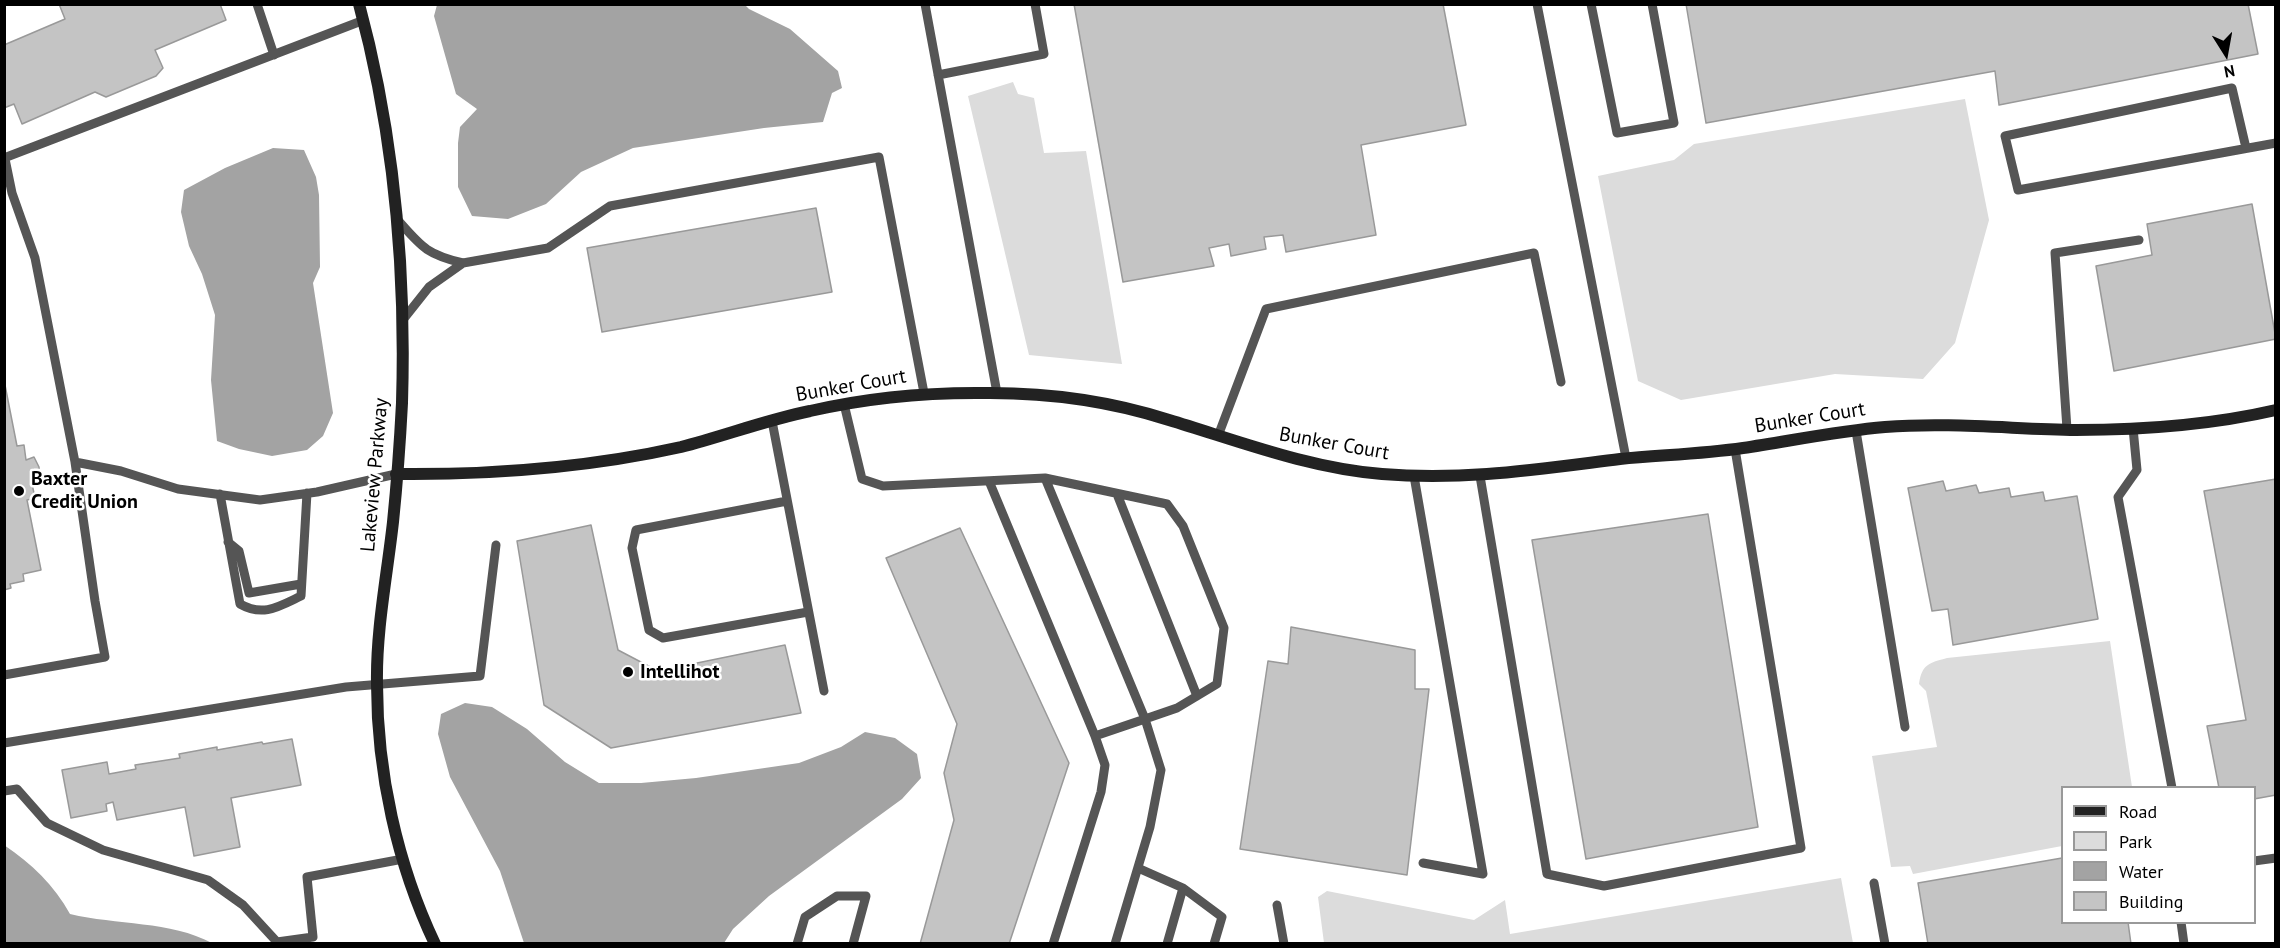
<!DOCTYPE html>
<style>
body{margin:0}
#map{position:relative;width:2280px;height:948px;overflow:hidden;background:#fff;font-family:"PT Sans",sans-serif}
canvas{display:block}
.frame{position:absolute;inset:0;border:6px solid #000;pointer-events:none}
.legend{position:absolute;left:2061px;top:786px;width:195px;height:138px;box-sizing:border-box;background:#fff;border:2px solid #999;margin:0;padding:8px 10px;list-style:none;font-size:18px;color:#000}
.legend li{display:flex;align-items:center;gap:12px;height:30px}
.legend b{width:30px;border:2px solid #999}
.north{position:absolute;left:2196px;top:24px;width:60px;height:60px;-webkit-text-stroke:4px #fff;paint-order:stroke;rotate:169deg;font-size:16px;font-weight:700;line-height:24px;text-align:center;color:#000}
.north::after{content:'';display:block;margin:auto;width:21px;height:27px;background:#000;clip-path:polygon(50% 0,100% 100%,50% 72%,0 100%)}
</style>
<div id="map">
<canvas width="2280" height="948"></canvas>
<div class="frame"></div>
<ul class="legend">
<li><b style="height:8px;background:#222"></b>Road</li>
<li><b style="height:16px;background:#dcdcdc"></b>Park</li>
<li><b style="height:16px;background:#a3a3a3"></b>Water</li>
<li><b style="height:16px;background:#c4c4c4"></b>Building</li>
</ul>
<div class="north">N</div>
</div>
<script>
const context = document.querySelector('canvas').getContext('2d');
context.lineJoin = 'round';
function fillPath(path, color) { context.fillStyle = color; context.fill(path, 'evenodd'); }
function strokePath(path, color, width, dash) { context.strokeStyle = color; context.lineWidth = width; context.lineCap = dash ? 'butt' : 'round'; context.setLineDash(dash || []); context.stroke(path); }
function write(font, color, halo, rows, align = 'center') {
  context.font = font + ' "PT Sans",sans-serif'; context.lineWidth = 5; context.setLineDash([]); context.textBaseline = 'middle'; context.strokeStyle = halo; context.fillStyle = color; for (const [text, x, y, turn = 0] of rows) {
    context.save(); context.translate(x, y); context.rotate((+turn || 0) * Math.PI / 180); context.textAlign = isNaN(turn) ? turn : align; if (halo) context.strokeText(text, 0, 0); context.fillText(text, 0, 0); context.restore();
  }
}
fillPath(new Path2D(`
 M1013 82 1018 94 1034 98 1044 153 1086 151 1122 364 1029 355 968 96Z
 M1965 99 1989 220 1955 343 1923 379 1835 374 1681 400 1638 381 1598 176 1674 160 1694 144Z
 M2110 641 2132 787 2062 788V846L1913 874 1910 866 1891 867 1872 756 1937 747 1926 691 1919 684C1922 664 1929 663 1947 658Z
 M1841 878 1853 943H1324L1318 897 1327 891 1474 920 1505 900 1510 934Z`), '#dcdcdc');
fillPath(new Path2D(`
 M437 5H745L749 9 790 29 838 71 842 88 832 93 823 122 764 128 633 148 581 172 546 204 508 219 472 216 458 187V143L460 127 477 109 456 94 434 16Z
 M273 148 304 150 316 177 319 195 320 267 313 283 333 413 323 436 307 450 272 456 239 449 217 441 211 380 215 315 202 274 189 246 181 212 184 190 225 168Z
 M465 703 492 707 527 729 565 762 599 783H641L696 778 799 763 841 747 865 732 895 738 917 754 921 778 902 799 769 896 733 929 724 943H524L500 871 450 777 438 734 441 714Z
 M4 845C32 864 54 885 70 914 116 925 171 921 212 943H5Z`), '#a3a3a3');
const building = new Path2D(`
 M59 4H220L226 20 155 50 163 68 156 76 106 97 95 92 22 124 14 104 4 108V45L65 19Z
 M1074 4H1443L1466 125 1361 145 1376 235 1286 252 1283 235 1264 237 1266 249 1231 256 1229 244 1209 248 1214 266 1123 282Z
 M1686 4H2248L2258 54 1999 105 1995 71 1706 123Z
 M2252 204 2276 339 2114 371 2096 266 2152 255 2147 224Z
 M816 208 832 292 602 332 587 248Z
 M4 380 17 446 24 445 26 460 34 457 39 467 40 483 32 484 35 498 27 500 41 570 23 574 24 581 10 584 11 588 4 590Z
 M2276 479V795L2254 799V788H2219L2207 726 2246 720 2204 491Z
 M1943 481 1946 491 1976 485 1979 493 2009 488 2011 497 2043 492 2045 501 2077 496 2098 619 1953 645 1948 609 1932 611 1908 488Z
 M1708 514 1758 827 1586 859 1532 540Z
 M591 525 618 650 658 671 785 645 801 713 611 748 544 705 517 541Z
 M960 528 1069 763 1009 944H920L954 820 944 773 957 724 886 558Z
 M1291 627 1415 650V689H1429L1407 875 1240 849 1268 661 1288 664Z
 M292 739 301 785 231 798 240 847 194 856 185 807 117 820 113 802 106 804 107 811 71 818 62 770 107 762 109 774 136 769 135 765 180 758 179 754 217 747V750L262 742 263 744Z
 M2062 858V922H2128L2131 944H1928L1918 883Z`);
fillPath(building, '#c4c4c4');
strokePath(building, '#999', 1.5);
strokePath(new Path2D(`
 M257 4 274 55
 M925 4 997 393
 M1537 4 1626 458
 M1591 4 1617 133 1674 123 1652 4
 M938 75 1044 54 1035 4
 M2246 148 2232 88 2005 136 2018 190 2276 143
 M4 158 364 20
 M396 218C421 246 425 254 463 263
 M402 321 429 287 463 263 548 248 610 206 879 157 924 393
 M844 404 862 479 883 486 1045 478 1167 504 1183 526 1224 628 1217 684 1177 708 1145 719 1161 770 1150 827 1115 944
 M772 421 824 691
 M2133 428 2137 470 2118 497 2172 788
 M2067 429 2055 253 2139 240
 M1856 431 1905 727
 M1218 436 1266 309 1534 253 1561 382
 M75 462 121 471 178 489 260 500 317 492 396 474
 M1414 476 1483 874 1423 863
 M1480 476 1547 874 1604 886 1801 848 1735 449
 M989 481 1095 736 1145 719 1045 478
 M220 494 240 604C263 617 278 607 301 596L307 493
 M1117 494 1197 696
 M787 501 636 530 632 548 649 630 663 638 808 612
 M228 542 239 551 249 593 301 584
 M4 675 105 657 95 601 75 462 35 258 12 193 5 159
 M4 743 346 687 480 676 496 545
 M4 791 17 789 47 823 103 850 208 880 243 905 277 942 313 937 307 877 403 859
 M2254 861 2276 858
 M1138 868 1183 888 1222 917 1214 944
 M1874 883 1885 944
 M1277 905 1284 944
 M2181 922 2184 944
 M797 944 805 917 837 896H866L853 944
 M1053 944 1101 792 1105 765 1095 736
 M1167 944 1183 888`), '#555', 9);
strokePath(new Path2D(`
 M359 4C394 133 406 270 402 403 400 442 397 483 393 522 387 576 376 630 377 684 377 772 397 864 435 944
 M396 474C493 475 587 468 681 447 724 436 766 420 810 411 870 397 929 392 990 393 1049 393 1113 402 1169 420 1239 441 1308 468 1382 474 1464 481 1539 469 1620 459 1661 455 1702 454 1743 448 1790 441 1838 431 1885 427 1949 422 2012 429 2076 430 2142 430 2211 425 2276 410`), '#222', 12);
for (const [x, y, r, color] of [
 [19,491,6,"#000"],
 [628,672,6,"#000"]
]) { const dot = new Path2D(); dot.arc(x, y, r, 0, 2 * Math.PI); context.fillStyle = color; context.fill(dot); strokePath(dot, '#fff', 2); }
write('20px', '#000', '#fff', [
 ["Bunker Court",851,386,-10],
 ["Bunker Court",1810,418,-9],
 ["Bunker Court",1334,444,10],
 ["Lakeview Parkway",375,475,-85]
]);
write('bold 20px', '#000', '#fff', [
 ["Baxter",31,479],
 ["Credit Union",31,502],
 ["Intellihot",640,672]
], 'left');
</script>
